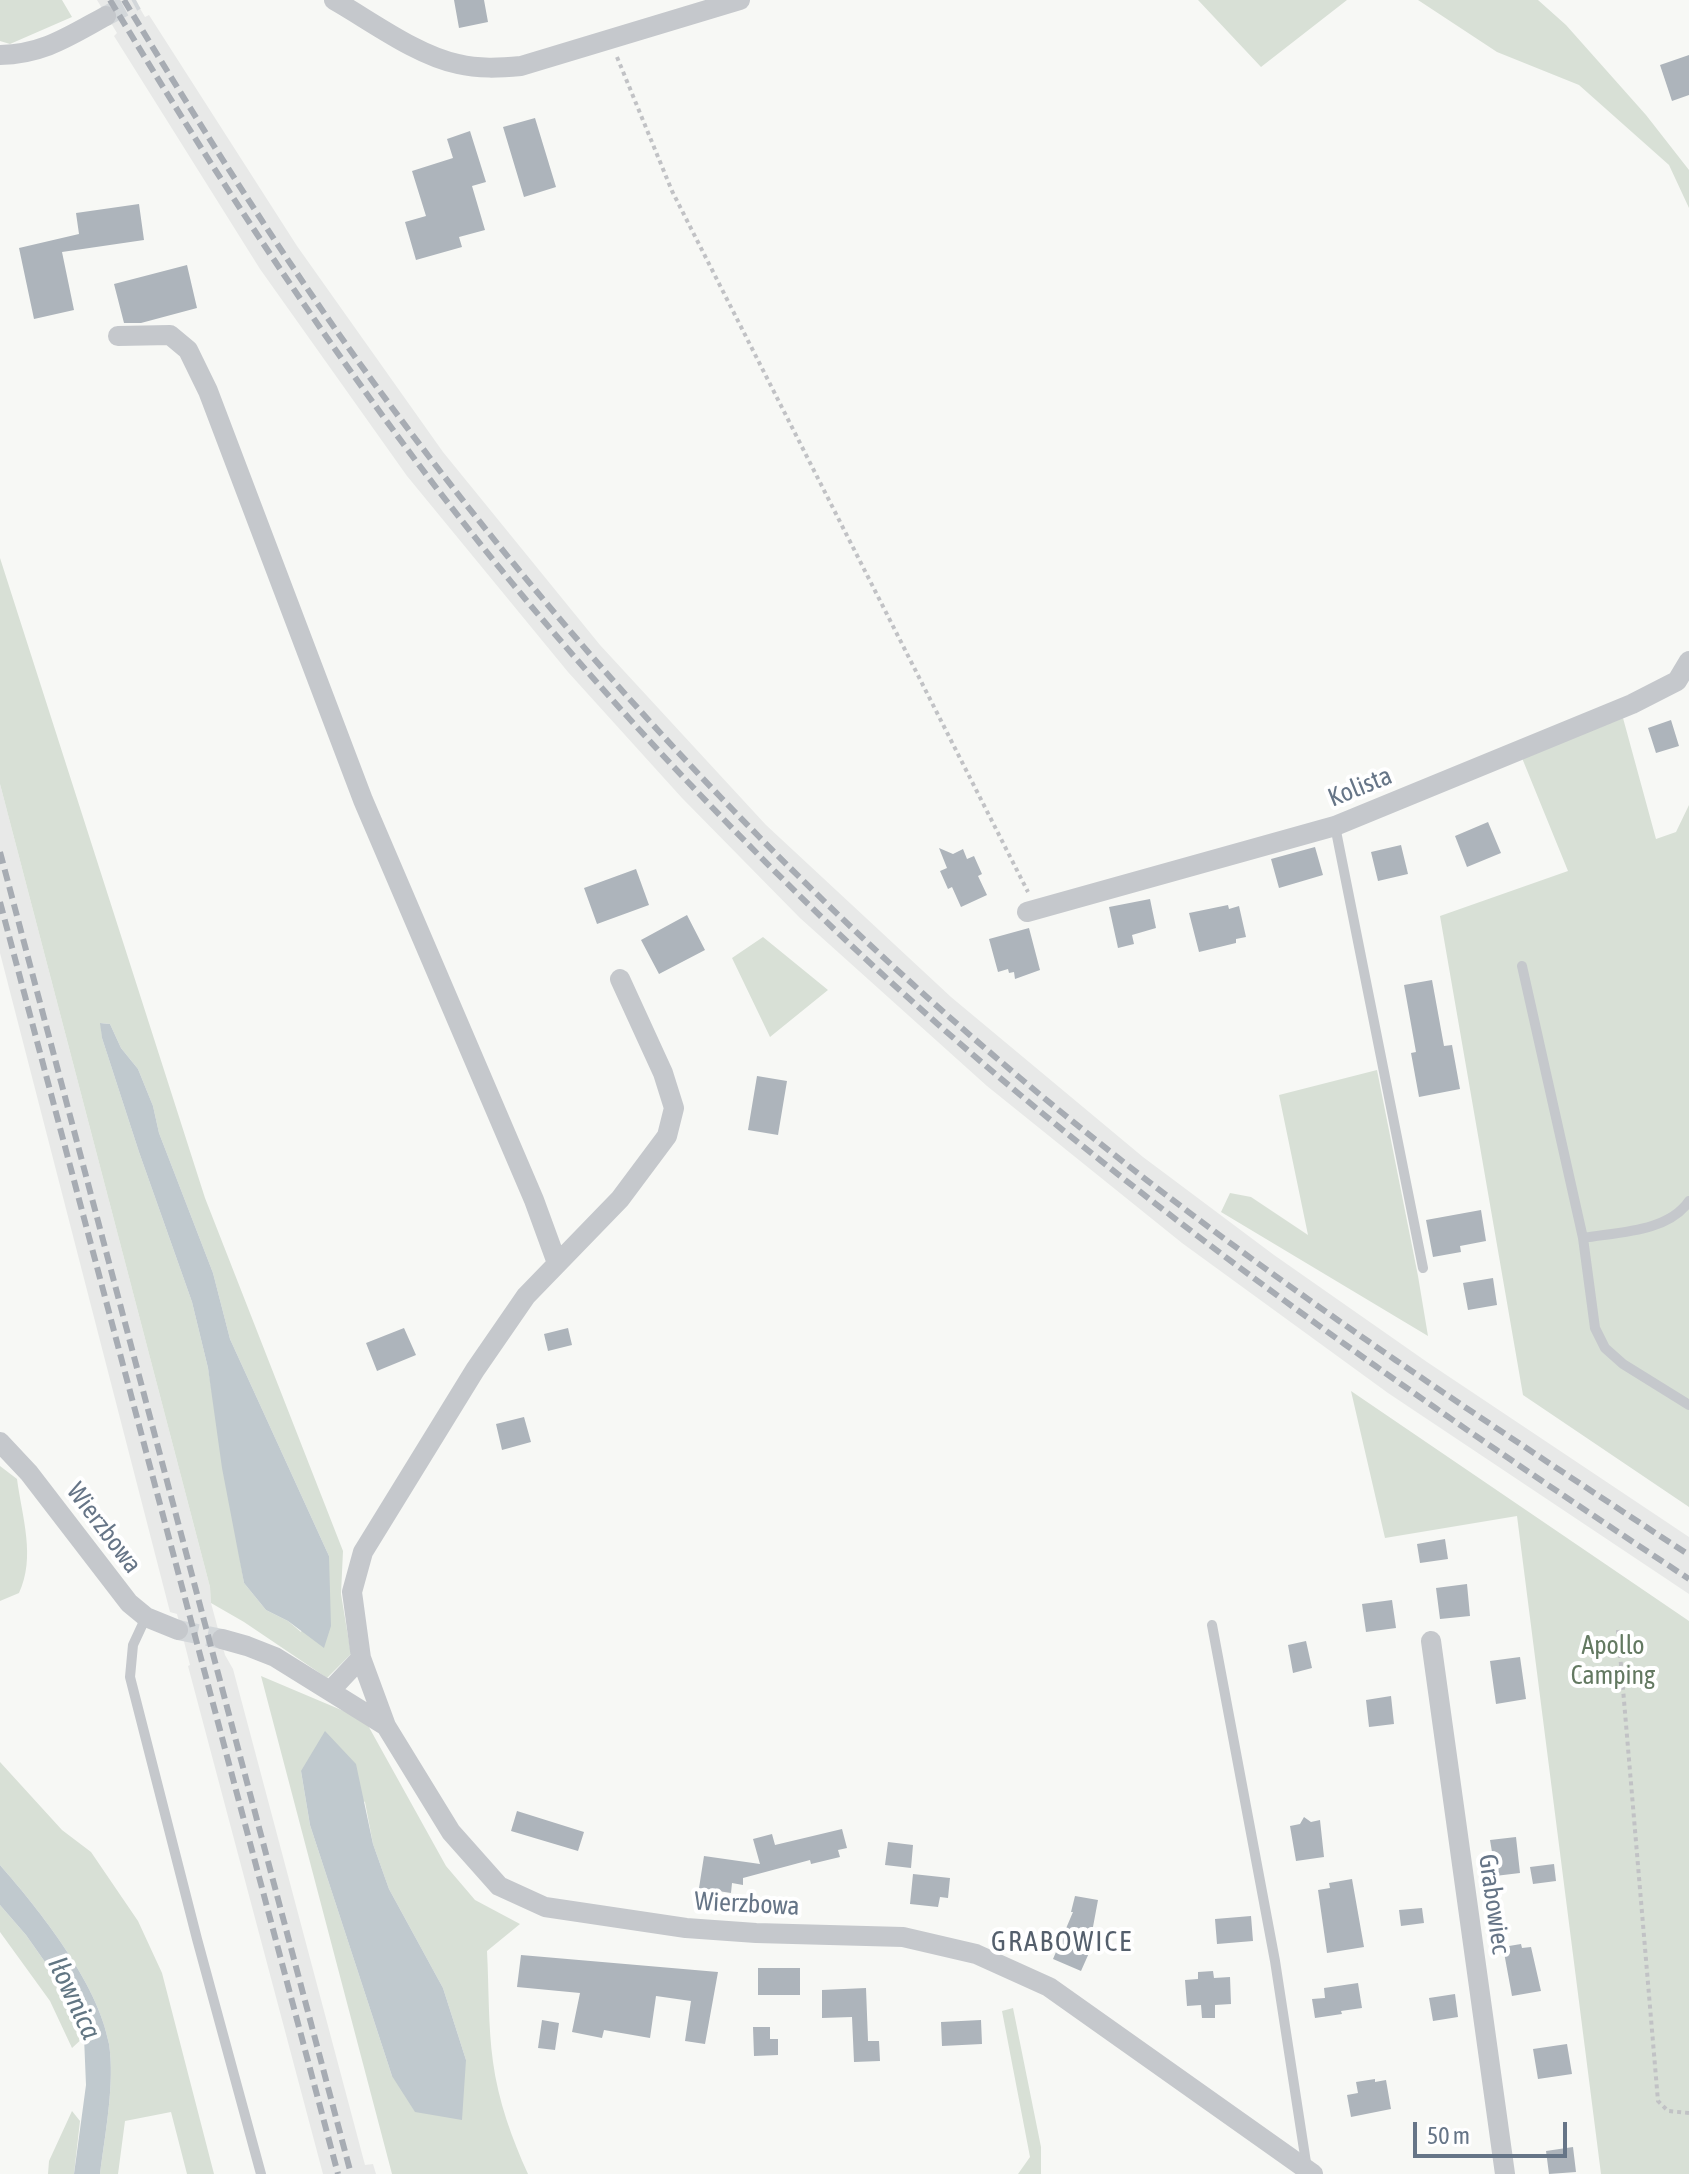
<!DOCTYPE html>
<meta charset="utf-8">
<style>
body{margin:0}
#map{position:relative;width:1689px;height:2174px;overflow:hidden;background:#f7f8f5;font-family:"Asap Condensed",sans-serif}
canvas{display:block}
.scale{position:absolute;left:1413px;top:2122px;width:154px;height:36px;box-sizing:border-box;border:4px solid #667587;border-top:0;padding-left:10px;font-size:24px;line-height:28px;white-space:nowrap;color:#667587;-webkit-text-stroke:6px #fff;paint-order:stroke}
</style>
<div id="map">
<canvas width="1689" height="2174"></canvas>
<div class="scale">50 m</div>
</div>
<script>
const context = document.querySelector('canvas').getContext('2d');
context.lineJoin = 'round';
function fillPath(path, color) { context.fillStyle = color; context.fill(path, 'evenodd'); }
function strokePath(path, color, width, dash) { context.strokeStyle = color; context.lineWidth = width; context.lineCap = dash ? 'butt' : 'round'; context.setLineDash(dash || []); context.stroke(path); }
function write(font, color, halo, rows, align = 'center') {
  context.font = font + ' "Asap Condensed",sans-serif'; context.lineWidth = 8; context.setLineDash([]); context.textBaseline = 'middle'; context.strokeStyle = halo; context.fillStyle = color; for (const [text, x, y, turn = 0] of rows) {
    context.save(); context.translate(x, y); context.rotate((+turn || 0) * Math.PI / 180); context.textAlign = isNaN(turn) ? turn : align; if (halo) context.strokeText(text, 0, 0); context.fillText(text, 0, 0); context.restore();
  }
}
fillPath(new Path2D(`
 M97 0H135L145 17 149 15 297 246 443 452 600 645 766 825 951 997 1143 1157 1274 1255 1427 1362 1689 1537V1594L1388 1393 1182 1243 987 1086 800 918 682 798 568 672 407 476 260 269 114 36 117 33Z
 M0 784 210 1587 211 1603 225 1655 233 1669 365 2165 373 2164 376 2174H323L188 1666 190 1665 177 1614 170 1612 0 953Z`), '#e8e9e8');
fillPath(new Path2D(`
 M0 0H62L72 17 10 44 0 41Z
 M1198 0H1347L1261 67Z
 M1418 0H1538L1566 25 1646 115 1689 170V208L1669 165 1579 85 1497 52Z
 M0 558 205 1198 343 1551 341 1594 351 1654 327 1678 244 1622 211 1603 210 1587 0 784ZM101 1023 110 1024 121 1048 138 1069 153 1106 159 1133 213 1273 230 1339 329 1556 301 1632 288 1621 266 1610 244 1583 208 1368 192 1302 139 1152 102 1038Z
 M1623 718 1656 839 1676 832 1689 805V1507L1523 1395 1440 916 1568 871 1522 758Z
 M763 937 828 990 770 1037 732 958Z
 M1377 1070 1418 1276 1428 1336 1221 1212 1230 1193 1251 1197 1308 1235 1279 1095Z
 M1351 1391 1689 1621V2174H1601L1517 1516 1385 1538Z
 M0 1466 17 1479C22 1517 36 1557 19 1593L0 1601Z
 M261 1676 365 1720 446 1866 475 1900 520 1924 487 1951C489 1988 488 2025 493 2062 498 2100 512 2139 528 2174H392ZM301 1771 365 1802 373 1844 389 1889 443 1988 466 2060 392 2076 310 1825Z
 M0 1762 62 1830 91 1852 138 1921 162 1973 214 2174H187L171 2112 125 2121 118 2174H100C105 2134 115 2083 109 2044 98 1983 40 1911 0 1865Z
 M0 1905 26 1935 57 1979 84 2037 72 2048 50 2001 0 1932Z
 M1013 2008 1041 2147V2174H1018L1030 2157 1002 2011Z
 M72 2111 80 2121 74 2174H48L49 2161Z`), '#d8e0d6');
fillPath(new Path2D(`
 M100 1023 110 1024 121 1048 138 1069 153 1106 159 1133 213 1273 230 1339 329 1556 331 1626 324 1648 288 1621 266 1610 244 1583 222 1468 208 1368 192 1302 139 1152 102 1038Z
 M325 1731 356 1764 373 1844 389 1889 443 1988 466 2060 462 2120 415 2112 392 2076 310 1825 301 1771Z
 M0 1865C40 1911 98 1983 109 2044 115 2083 105 2134 100 2174H74L86 2085 84 2037 57 1979 26 1935 0 1905Z`), '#c0c9ce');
fillPath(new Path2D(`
 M454 0H484L488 22 459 28Z
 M1689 55V95L1672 101 1660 65Z
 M535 118 556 187 524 197 503 127Z
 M470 131 486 182 472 186 485 230 459 237 462 247 416 260 405 222 426 216 412 171 453 158 447 139Z
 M139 204 144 240 62 252 74 310 34 319 19 248 79 234 76 213Z
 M187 265 197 308 141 323H124L114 284Z
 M1671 720 1679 746 1656 753 1648 728Z
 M1488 822 1501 853 1467 867 1455 836Z
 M1401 845 1408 874 1378 881 1371 852Z
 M1315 847 1323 875 1279 888 1271 859Z
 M939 848 953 854 963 849 967 859 974 856 982 874 978 876 987 895 961 907 952 887 948 889 940 871 947 868Z
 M636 869 649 905 597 924 584 888Z
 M1150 899 1156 928 1132 935 1134 944 1118 948 1109 907Z
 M1228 905 1229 909 1239 906 1246 937 1236 939V943L1199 952 1189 913Z
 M687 915 705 950 659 974 641 940Z
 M1029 928 1040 970 1015 979 1014 972 1009 973 1008 969 998 972 989 939Z
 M1432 980 1444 1046 1452 1045 1460 1089 1419 1097 1411 1053 1416 1052 1404 985Z
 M757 1076 787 1081 778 1135 748 1130Z
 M1481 1210 1486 1241 1460 1246 1461 1252 1433 1257 1426 1220Z
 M1493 1278 1497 1305 1468 1310 1463 1283Z
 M404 1328 416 1355 377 1371 366 1343Z
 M568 1328 572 1345 548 1351 544 1334Z
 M524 1417 531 1442 502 1450 496 1424Z
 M1445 1539 1448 1559 1420 1563 1417 1544Z
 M1467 1584 1470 1616 1440 1619 1436 1588Z
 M1392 1600 1396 1628 1366 1632 1362 1604Z
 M1306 1641 1312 1668 1293 1673 1288 1645Z
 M1520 1657 1526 1699 1496 1704 1490 1661Z
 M1391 1696 1394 1724 1369 1727 1366 1700Z
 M517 1811 584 1832 578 1851 511 1831Z
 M1304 1817 1311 1822 1320 1820 1324 1857 1296 1861 1290 1826 1300 1824Z
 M842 1829 847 1848 838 1850 840 1857 811 1864 810 1860 743 1878V1885L732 1883 731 1893 699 1888 704 1856 760 1864 753 1839 772 1834 775 1845Z
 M1516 1837 1520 1873 1495 1876 1494 1866 1490 1863 1489 1856 1492 1852 1490 1840Z
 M888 1842 913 1845 911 1868 885 1865Z
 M1554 1864 1556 1881 1533 1884 1530 1867Z
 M913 1874 950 1878 948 1898 940 1897 938 1907 910 1904Z
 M1352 1879 1364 1947 1327 1953 1318 1890 1330 1888 1329 1883Z
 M1075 1896 1098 1900 1090 1943 1093 1944 1081 1971 1053 1959 1073 1912H1071Z
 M1422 1908 1424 1923 1401 1926 1399 1910Z
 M1251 1916 1253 1941 1217 1944 1215 1919Z
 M1521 1944 1522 1948 1531 1947 1541 1991 1512 1996 1503 1947Z
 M521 1955 718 1972 705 2044 685 2041 691 2001 656 1996 650 2038 604 2030 602 2038 572 2032 580 1993 517 1987Z
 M758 1968H800V1995H758Z
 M1213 1971 1214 1978 1230 1977 1231 2004 1215 2005V2018H1202L1201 2005 1187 2006 1185 1980 1198 1979V1972Z
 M1358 1983 1362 2008 1341 2011 1342 2014 1315 2018 1312 1999 1325 1998 1324 1988Z
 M866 1988 868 2041H879L880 2061 854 2062 852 2017 822 2018V1990Z
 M1455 1994 1458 2017 1433 2021 1429 1998Z
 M542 2020 559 2023 555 2050 538 2048Z
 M981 2020 982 2044 942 2046 941 2022Z
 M753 2027H770V2039H778V2055L754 2056Z
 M1567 2044 1572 2074 1538 2079 1533 2049Z
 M1375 2079V2082L1386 2080 1391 2109 1351 2117 1347 2095 1358 2093 1356 2082Z
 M1573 2147 1576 2172 1549 2174 1546 2151Z`), '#adb4bb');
strokePath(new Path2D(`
 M106 16 136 0
 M178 1630 222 1639`), '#d3d7da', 20, [20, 10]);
strokePath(new Path2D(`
 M617 57 672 191 1028 892
 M1618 1630 1658 2101 1668 2111 1689 2113`), '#c1c2c5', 4, [4, 4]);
strokePath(new Path2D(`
 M1335 826 1423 1268
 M1522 966 1583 1238 1595 1328 1605 1348 1623 1364 1689 1405
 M1583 1238C1618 1232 1668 1232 1689 1201
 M146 1617 133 1645 130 1677 197 1939 261 2174
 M1212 1625 1275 1961 1307 2169`), '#c5c8cc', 10);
strokePath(new Path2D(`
 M334 0C371 21 416 55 458 64 479 69 499 68 521 66L740 0
 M0 55C44 54 69 36 106 16
 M118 336 170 335 188 350 208 391 363 800 534 1200 557 1263
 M1027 912 1335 826 1632 704 1677 681 1689 661
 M0 1442 29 1473 129 1603 146 1617 178 1630
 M222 1639 247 1646 275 1657 386 1726 451 1832 499 1886 545 1907 686 1928 756 1933 903 1937 976 1954 1049 1987 1313 2174
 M1431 1641 1505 2174
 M330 1691 361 1658
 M386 1726 361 1658 352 1592 363 1552 475 1370 526 1296 620 1199 667 1136 674 1108 663 1073 620 979`), '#c5c8cc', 20);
strokePath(new Path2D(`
 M110 0C211 168 318 333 438 490 551 637 676 775 808 904 1074 1163 1380 1375 1689 1579
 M124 0C205 134 289 268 382 394 579 662 808 906 1066 1116 1263 1277 1477 1416 1689 1555
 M0 852 351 2174
 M0 902 338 2174`), '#a7acb3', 6, [12, 6]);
write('26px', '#667587', '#fff', [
 ["Kolista",1360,787,-22],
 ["Wierzbowa",104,1528,53],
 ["Wierzbowa",747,1904,3],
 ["Grabowiec",1494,1904,82]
]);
write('26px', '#637961', '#fff', [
 ["Apollo",1613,1646],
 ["Camping",1613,1676]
]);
context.letterSpacing = '2px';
write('28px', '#545f6c', '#fff', [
 ["GRABOWICE",1062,1942]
]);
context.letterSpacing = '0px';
write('italic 28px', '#627683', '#fff', [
 ["Iłownica",74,1998,65]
]);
</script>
